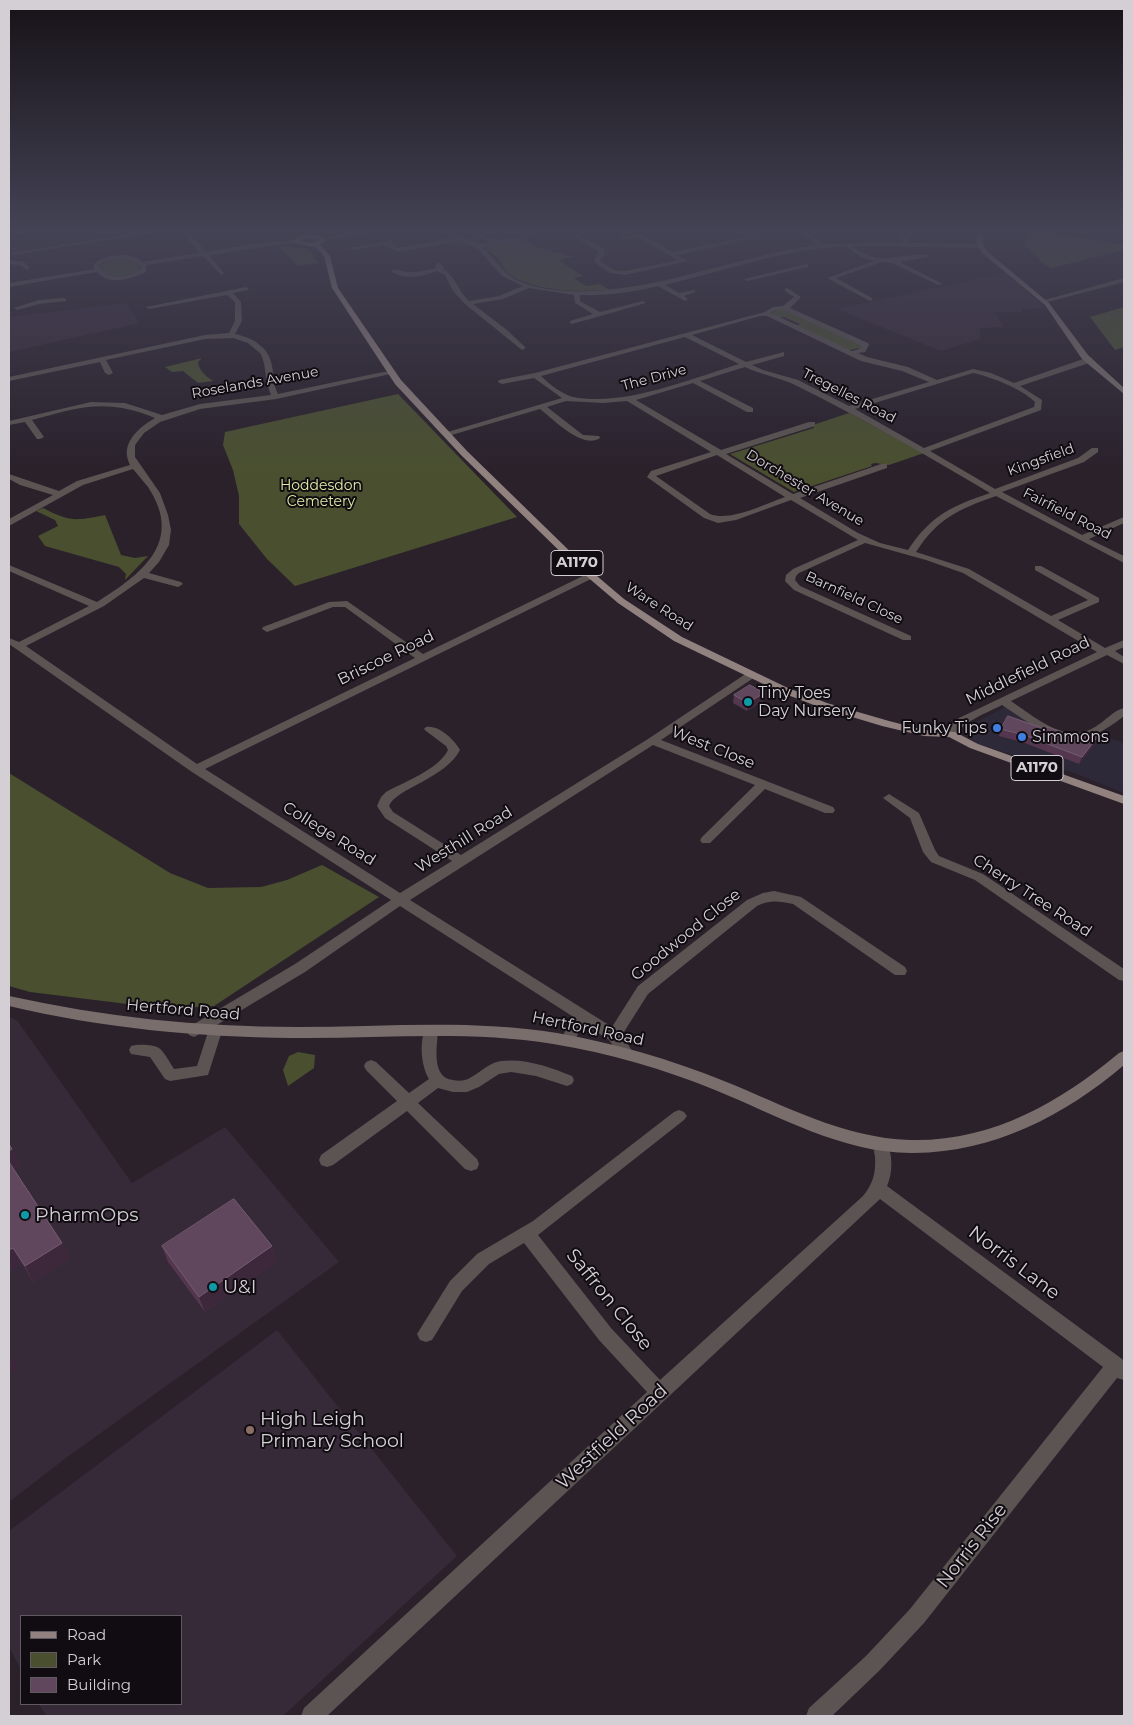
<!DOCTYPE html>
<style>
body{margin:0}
#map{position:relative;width:1133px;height:1725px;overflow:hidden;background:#2a212b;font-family:Montserrat,sans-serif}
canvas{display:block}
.frame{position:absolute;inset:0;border:10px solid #d4cfd5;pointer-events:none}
.legend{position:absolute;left:20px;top:1615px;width:162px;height:90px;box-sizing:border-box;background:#100c11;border:1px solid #5e5a5f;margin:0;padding:6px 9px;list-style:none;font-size:15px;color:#d4cfd5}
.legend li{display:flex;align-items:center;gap:10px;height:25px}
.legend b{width:25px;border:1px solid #5e5a5f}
</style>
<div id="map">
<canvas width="1133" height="1725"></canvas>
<div class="frame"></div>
<ul class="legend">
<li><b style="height:6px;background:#91827f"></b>Road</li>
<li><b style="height:14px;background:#4a502f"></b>Park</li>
<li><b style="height:14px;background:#61475d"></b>Building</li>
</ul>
</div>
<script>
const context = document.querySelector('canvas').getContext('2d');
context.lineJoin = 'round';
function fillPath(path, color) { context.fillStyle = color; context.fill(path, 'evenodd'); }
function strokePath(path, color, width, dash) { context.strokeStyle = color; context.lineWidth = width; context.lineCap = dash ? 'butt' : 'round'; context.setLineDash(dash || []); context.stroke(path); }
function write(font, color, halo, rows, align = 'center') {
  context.font = font + ' Montserrat,sans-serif'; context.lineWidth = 4; context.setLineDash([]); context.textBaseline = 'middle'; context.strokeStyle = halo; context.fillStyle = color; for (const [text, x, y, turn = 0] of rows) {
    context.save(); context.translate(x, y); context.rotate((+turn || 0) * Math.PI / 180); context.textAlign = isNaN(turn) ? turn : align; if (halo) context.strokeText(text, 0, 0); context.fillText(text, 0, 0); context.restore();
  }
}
fillPath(new Path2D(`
 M1007 706 1055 733H1095L1124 743V793L1074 773 980 745 965 735V728Z`), '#2d2939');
fillPath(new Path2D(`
 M1006 273 1046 308 1021 309 1023 312H995L1004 327 980 328V339L941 351 837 309Z
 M126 303 140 323 9 352V317Z
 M9 1017 17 1020 132 1183 225 1127 339 1262 66 1458 9 1502Z
 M277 1330 457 1556 283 1716H46L39 1704H181V1616H21V1670L9 1647V1531Z`), '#362938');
fillPath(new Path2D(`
 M1028 231H1041L1124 245V250L1052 268 1042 263 1024 244Z
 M519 238 537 247 573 257 559 260 583 276 574 278 586 286 600 284 610 290C580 292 531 292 507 272 504 269 503 266 501 262 497 257 491 253 486 249L490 246Z
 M278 246 308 249 319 263 298 266Z
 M119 258 134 260 141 270C127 277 108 281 100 264Z
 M1124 307V347L1115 350 1090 317Z
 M776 310H788L861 346 860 348 849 350 796 326 800 324 784 317 779 318 771 314Z
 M202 358 198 362C199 371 206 376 213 381L198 383 183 371 172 372 165 367Z
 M398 394 517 517 295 586 267 559 239 524V496L233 470 223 445 225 432Z
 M849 413 924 453 889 465 875 463 871 464 872 466 794 492 730 454 814 428 813 425Z
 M43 508C70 522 75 521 105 515L121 555 135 558 148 556 125 580 126 574 119 567 45 546 38 536 58 526 55 520 36 511Z
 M9 773 170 873 208 888 261 887 287 880 322 865 379 897 214 1006 168 1009 30 992 9 986Z
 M298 1052 315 1055 314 1068 288 1086 283 1070 289 1056Z`), '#4a502f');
fillPath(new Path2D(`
 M10 231H25L28 233 25 235Z
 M148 231H164L13 255 10 253Z
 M181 231H187L206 252 260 243 296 240 299 242 209 255 224 273 221 275 203 256 146 265V272C133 278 109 287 97 272L9 287V283L95 269 93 265C103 254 131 251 142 262L200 253ZM122 259 134 261 141 267V270C122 278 112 281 99 265L104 262Z
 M359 231H376L324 240 321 238Z
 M438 231C459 231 470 247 491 242L461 231C474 231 487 240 499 240 514 240 529 231 545 231L483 248C494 257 501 270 513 278 554 301 626 289 667 280L772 253 816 245 800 231H807L823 244 903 242 901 237 889 231C899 231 904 233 909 242L980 244 983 246 980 248 852 246C883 269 897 252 928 255V257L900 262 943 284 938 285 892 263 882 262 836 278 872 298V300L870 301 827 278 874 261 863 258 845 246 806 250 772 257 665 285 679 293 695 290V292L684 296 688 299 685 301 658 286C632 292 607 296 580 295V301L600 312 643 301 646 303 572 324 570 323V321L593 314 575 303 574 295 529 288 503 299 473 304 507 330 526 348 522 350 465 304 453 291 445 275 437 271C423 276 404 281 391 271L394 269C409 274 421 272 436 268V263H440L444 267 443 269C455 275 458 291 469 301L499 296 523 286 502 276 477 248 460 241 398 252 384 245 352 250 349 248 392 240 395 242 391 244 398 248 454 238Z
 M744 231H752L760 237 677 255 688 261 625 275 610 273 594 262 598 251 572 235 577 234 603 249 605 253 600 261 614 270 625 271 678 260 637 237 623 240 621 237 640 234 673 252 752 236Z
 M9 260 24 262 30 268 27 270 20 265 9 264Z
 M806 264 808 265V267L747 281 744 279Z
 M1124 278V282L1044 303 1041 301Z
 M246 287 249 289 248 290 233 293 241 302 242 321 235 334C253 338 269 347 272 366 274 376 273 385 278 394L378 373 391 371 395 373 276 399 200 409 160 422 144 433 135 445V457L160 493 168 515 171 530 169 545 159 562 149 573 181 582 183 584 178 587 144 578 104 606 26 646 197 764 415 658 345 607H333L267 632 262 629 263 627 329 602 347 601 423 654 587 574H593V578L205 769 400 893 452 861 385 818 377 806 381 797 386 792C404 782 439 769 448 750L446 746 426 731 424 729 426 727C438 724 455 740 460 750 446 778 395 789 389 806L393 812 461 855 648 739 747 673H755L756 675 755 677 661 740 833 807 835 810 833 813H825L765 789 710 843H702L700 840 702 837 755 785 653 745 410 900 612 1027 638 986 747 900 763 893 774 891 801 897 905 967 907 971 905 975H895L793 904C778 901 770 900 757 906L648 994 622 1035 634 1054 632 1058 627 1060 622 1058 609 1040 583 1023 573 1044 568 1046 563 1044 561 1040 572 1016 400 906 305 972 215 1026 220 1027 222 1031 208 1075 170 1081 165 1079 150 1057 131 1054 129 1050 131 1046C137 1044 153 1044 159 1048 165 1053 170 1063 174 1069L197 1066 209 1029 194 1037 189 1035 187 1031 189 1027 295 964 391 900 192 772 9 644V638L19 642 89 606 9 571V565L97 602C140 575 185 543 148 487 143 481 138 475 133 469L83 485 9 526V519L53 495 20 485 9 479V474L59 491 77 481 130 465C119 444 138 428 155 418 107 398 80 407 32 420L44 437 40 439H37L25 422 9 425V421L91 402 125 403 162 415 200 404 271 395 267 384 264 363 261 354 248 343 233 338 205 339 106 360 113 373 109 375 105 373 100 362 9 381V377L205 335 229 333 235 321V302L227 295 149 309 146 307Z
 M787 288 801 297 790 308 868 343 869 345 865 352 858 353 867 357 908 367 937 380 973 369 991 373 1014 383 1086 358H1092V362L1020 386 1042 400 1041 410 930 451 995 489 1078 458 1092 448H1098V452L1084 462 1002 492 1082 535 1124 517V523L1089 539 1124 556V563L996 496C959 509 938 518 916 552L969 569 1051 616 1088 600 1035 570V566H1041L1099 598V602L1058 620 1105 648 1124 640V647L1115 651 1124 657V664L1107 655 1011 701C1035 717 1065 745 1095 727 1104 722 1114 710 1124 708V716C1071 758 1052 738 1002 705 985 714 965 720 955 736H947L945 734 950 725 959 718 1097 652 963 573 926 560 865 543 799 573 796 576 795 580 800 586 911 636V640H903L794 590 785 581 786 575 793 569 858 540 791 500 736 520 718 523 704 518 647 477 651 471 711 452 627 401 603 403 566 401 547 407 583 435 599 436 600 438C583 450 553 419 540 409L448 436 441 434 562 398 534 378 502 384 498 382 499 380 535 373 765 312 773 307 783 306 794 297 785 291V289ZM776 310H784L861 346 859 349 852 351 771 313ZM760 316H767L861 361 902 371 929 382 849 406 798 380 763 370 752 365 784 356V352L746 362 692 335ZM685 337 739 364C690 379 624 407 573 397 563 395 548 383 541 376ZM745 367C761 375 779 377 795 385 862 418 926 455 990 493 952 506 931 515 908 550L880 543 858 533 800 498 887 468V464H881L793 494 726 454 815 426V422H809L721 450 636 400 693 383 747 412H753V408L700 381ZM973 373C992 377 1022 389 1035 402L1034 407 924 448 855 409ZM717 455 785 497C764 504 731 522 710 514L656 476Z
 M64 298 66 299V301L39 304 17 310 14 308 39 300Z
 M889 794 919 813 935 850 939 856 983 874 1124 969V981L1119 980 975 880 931 862 923 852 910 818 883 798Z
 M431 1025 436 1027 438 1031C437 1046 431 1078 453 1080 458 1081 463 1081 468 1079 480 1073 488 1063 501 1061 525 1058 550 1067 572 1076L574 1080 572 1084 567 1086 536 1076 511 1072 499 1074 479 1087 467 1092H453L438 1088 418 1103 477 1159 479 1164 477 1169 471 1171 465 1169 407 1111 333 1165 327 1167 321 1165 319 1160 321 1155 397 1101 366 1070 364 1066 366 1062 371 1060 376 1062 409 1093 429 1079C421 1066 419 1041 426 1027Z
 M679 1110 684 1112 687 1116 684 1120 538 1235 611 1328 660 1380 863 1196C873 1184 876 1173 875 1157 874 1151 873 1146 876 1140L881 1139 886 1140C893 1154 893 1173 887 1186L1122 1359 1124 1361V1380L1117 1378 924 1623 880 1670 832 1716H806L809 1708 866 1656 910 1609 1103 1367 880 1199 327 1716H301L304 1708 647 1392 599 1340 524 1243 489 1264 462 1291 432 1340 426 1342 420 1340 417 1334 450 1281 477 1254 533 1221 674 1112Z`), '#5b5452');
fillPath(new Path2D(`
 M977 231H983L982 242 987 251 1049 303 1088 355 1124 388V394L1082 359 1045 305 982 253 976 242Z
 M9 996C104 1017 199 1027 296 1027 383 1027 471 1019 557 1033 614 1043 670 1059 724 1081 784 1105 843 1138 910 1140 991 1142 1059 1103 1119 1053L1124 1051V1065C1064 1116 994 1152 914 1153 844 1154 779 1116 715 1090 663 1069 609 1053 553 1044 467 1030 379 1039 292 1038 196 1037 102 1028 9 1006Z`), '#796e6c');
fillPath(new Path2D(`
 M307 234 319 235 327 240 320 244 330 256 338 288 401 380 467 451 584 565 624 599 682 637 788 688 827 703 889 721 924 730 955 732 978 744 1124 796V804L970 748 949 737 924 736 882 726 819 707 780 692 674 641 618 603 578 569 461 455 395 384 332 288 324 256 315 246 312 247 293 242 296 237ZM307 238 319 240 311 243 300 241Z`), '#91827f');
fillPath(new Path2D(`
 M764 693 763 701 747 711 733 703 734 695Z
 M1001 729H1045L1064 733 1096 742 1079 764 1022 742 999 736Z
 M9 1144 20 1165 13 1169 62 1243 70 1259 33 1282 22 1263 11 1270 9 1267Z
 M162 1246H272L276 1262 205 1312 168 1262Z`), '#54364f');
fillPath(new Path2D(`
 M764 693 763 701 747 711 748 703Z
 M1099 735 1096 742 1079 764 1082 757Z
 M12 1149 20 1165 12 1170 9 1165V1151Z
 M62 1243 70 1259 33 1282 25 1266Z
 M272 1246 276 1262 205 1312 199 1297Z
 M13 1248 22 1263 11 1270 9 1267V1250Z
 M9 1355 17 1369 9 1374Z`), '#3d273b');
const building = new Path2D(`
 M750 685 764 693 748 703 734 695Z
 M1008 716 1045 729 1047 727 1064 733 1078 734 1091 732 1099 735 1082 757 1024 735 1001 729Z
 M9 1144 12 1149 9 1151Z
 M9 1162 62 1243 25 1266 13 1248 9 1250Z
 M234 1199 272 1246 199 1297 162 1246Z`);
fillPath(building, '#61475d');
strokePath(building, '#735c70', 1);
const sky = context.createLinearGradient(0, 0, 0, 473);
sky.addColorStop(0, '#171218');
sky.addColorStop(0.49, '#444355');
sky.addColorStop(1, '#44435500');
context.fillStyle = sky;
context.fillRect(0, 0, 1133, 473);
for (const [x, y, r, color] of [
 [748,702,5,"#0f9aa8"],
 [997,728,5,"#3f7fe0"],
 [1022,737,5,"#3f7fe0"],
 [25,1215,5,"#0f9aa8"],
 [213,1287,5,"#0f9aa8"],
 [250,1430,5,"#8d6e63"]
]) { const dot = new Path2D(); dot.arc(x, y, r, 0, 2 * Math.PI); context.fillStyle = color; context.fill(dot); strokePath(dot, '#100c11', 2); }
write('14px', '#d4cfd5', '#100c11', [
 ["The Drive",654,378,-15],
 ["Roselands Avenue",255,383,-10],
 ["Tregelles Road",849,396,27],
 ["Kingsfield",1041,460,-20],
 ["Dorchester Avenue",805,488,31],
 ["Fairfield Road",1067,514,27],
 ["Barnfield Close",854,598,25],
 ["Ware Road",659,607,33]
]);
write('14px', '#e0eda7', '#100c11', [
 ["Hoddesdon",321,486],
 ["Cemetery",321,502]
]);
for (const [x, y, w] of [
 [577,563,52],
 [1037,768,52]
]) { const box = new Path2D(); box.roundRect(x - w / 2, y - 12.5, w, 25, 4); context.fillStyle = '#100c11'; context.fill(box); strokePath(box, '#d4cfd5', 1); }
write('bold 15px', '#d4cfd5', null, [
 ["A1170",577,563],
 ["A1170",1037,768]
]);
write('16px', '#d4cfd5', '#100c11', [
 ["Briscoe Road",386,658,-26],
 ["Middlefield Road",1028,671,-26],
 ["West Close",713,748,22],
 ["College Road",329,834,32],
 ["Westhill Road",464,840,-32],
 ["Cherry Tree Road",1032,896,33],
 ["Goodwood Close",686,935,-39],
 ["Hertford Road",183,1010,5],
 ["Hertford Road",588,1029,12]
]);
write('16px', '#d4cfd5', '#100c11', [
 ["Tiny Toes",758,693],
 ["Day Nursery",758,711],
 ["Funky Tips",987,728,"right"],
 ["Simmons",1032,737]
], 'left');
write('19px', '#d4cfd5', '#100c11', [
 ["PharmOps",35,1215],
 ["U&I",223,1287],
 ["High Leigh",260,1419],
 ["Primary School",260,1441]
], 'left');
write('19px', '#d4cfd5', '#100c11', [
 ["Norris Lane",1014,1263,37],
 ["Saffron Close",609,1300,51],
 ["Westfield Road",612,1437,-43],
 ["Norris Rise",972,1546,-52]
]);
</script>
